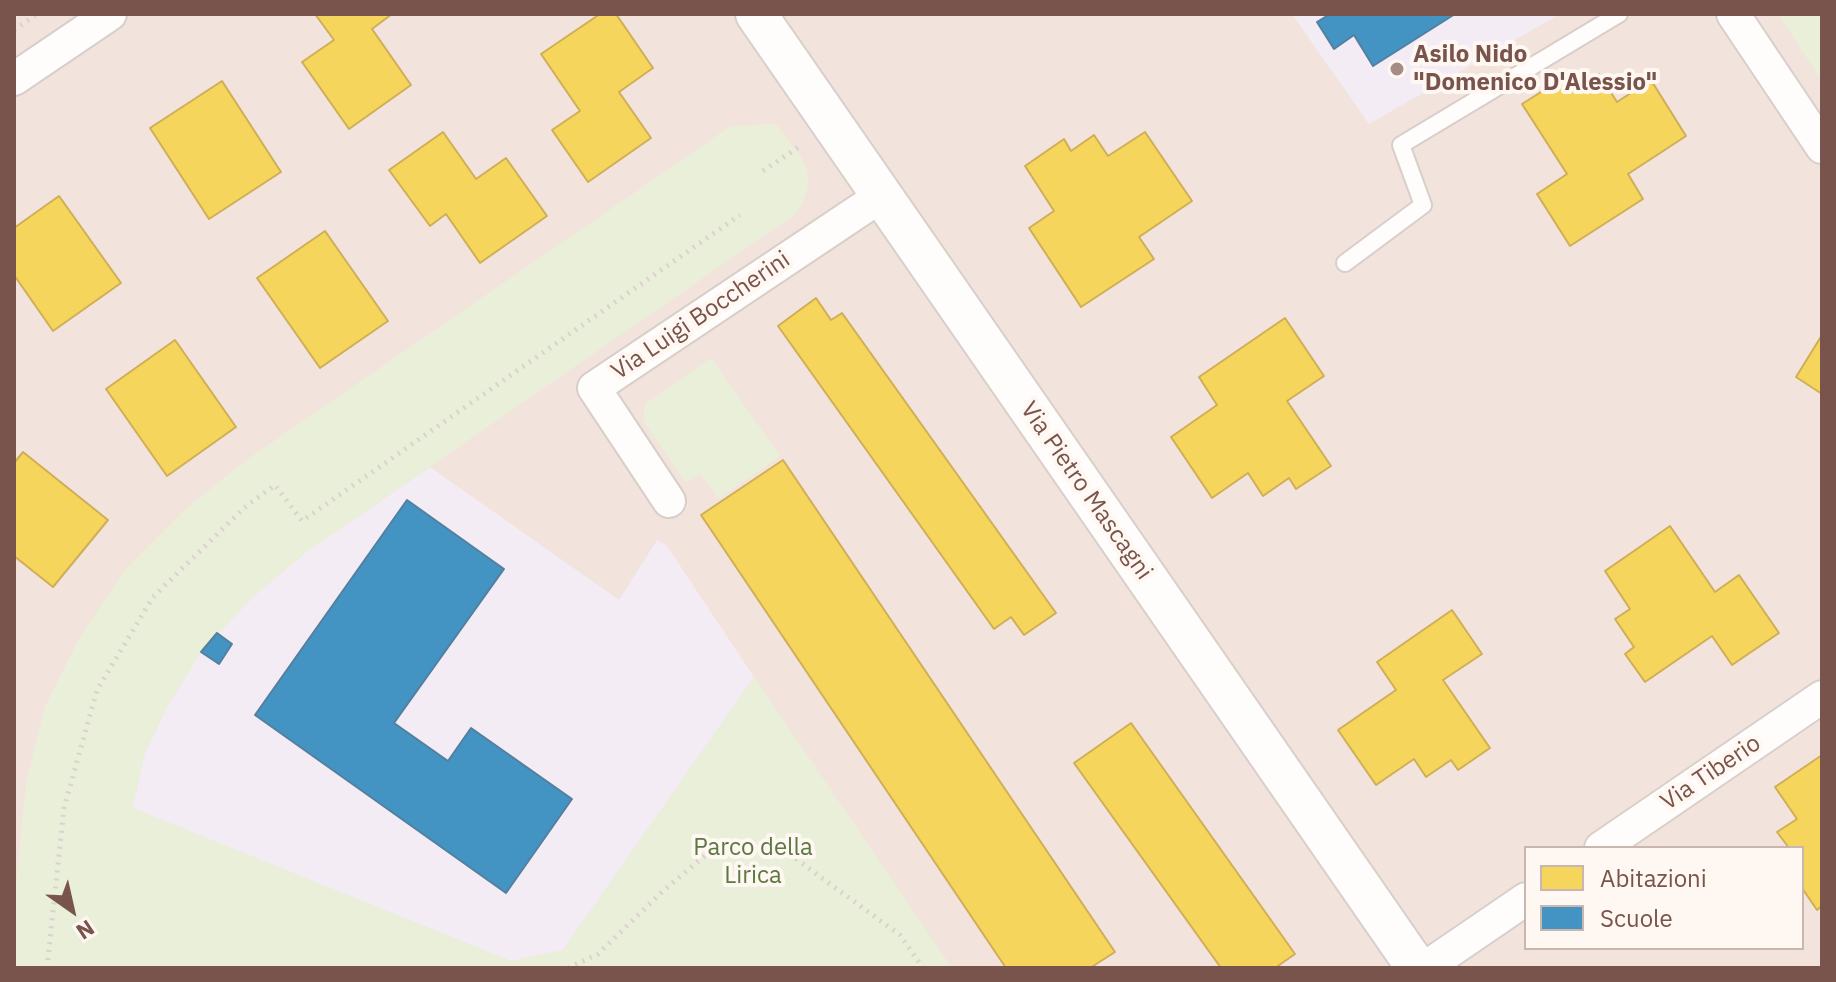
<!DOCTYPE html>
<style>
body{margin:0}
#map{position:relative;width:1836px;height:982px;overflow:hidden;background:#f9f3ee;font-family:"IBM Plex Sans",sans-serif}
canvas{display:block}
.frame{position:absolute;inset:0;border:16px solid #79544c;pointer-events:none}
.legend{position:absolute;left:1524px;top:846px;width:280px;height:104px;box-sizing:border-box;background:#fff7f1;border:2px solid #c9b6af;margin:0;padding:10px 14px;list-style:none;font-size:24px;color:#79544c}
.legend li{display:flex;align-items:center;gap:16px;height:40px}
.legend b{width:40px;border:2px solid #c9b6af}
.north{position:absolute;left:32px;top:870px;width:80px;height:80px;-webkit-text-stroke:6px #fff7f1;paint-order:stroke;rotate:146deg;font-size:22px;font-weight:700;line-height:32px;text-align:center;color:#79544c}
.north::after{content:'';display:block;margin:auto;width:28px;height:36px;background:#79544c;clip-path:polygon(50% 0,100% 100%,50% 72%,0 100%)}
</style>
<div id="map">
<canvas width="1836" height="982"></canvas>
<div class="frame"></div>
<ul class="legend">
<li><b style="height:22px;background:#f6d55c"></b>Abitazioni</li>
<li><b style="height:22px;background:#4393c3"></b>Scuole</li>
</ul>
<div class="north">N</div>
</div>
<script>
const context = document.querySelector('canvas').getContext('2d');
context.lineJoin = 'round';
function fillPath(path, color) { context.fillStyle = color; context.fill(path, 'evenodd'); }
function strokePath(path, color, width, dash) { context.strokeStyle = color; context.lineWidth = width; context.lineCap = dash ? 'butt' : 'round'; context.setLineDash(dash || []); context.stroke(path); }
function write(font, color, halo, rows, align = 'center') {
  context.font = font + ' "IBM Plex Sans",sans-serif'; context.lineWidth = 8; context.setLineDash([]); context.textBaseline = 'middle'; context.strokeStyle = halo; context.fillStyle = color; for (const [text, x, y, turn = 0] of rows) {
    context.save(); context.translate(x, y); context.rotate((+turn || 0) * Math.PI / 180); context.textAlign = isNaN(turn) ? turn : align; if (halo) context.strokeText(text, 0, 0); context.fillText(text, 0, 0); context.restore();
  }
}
fillPath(new Path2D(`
 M14 14H1822V968H14ZM1526 848H1802V948H1526Z`), '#f2e4dc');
fillPath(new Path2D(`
 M1292 14H1560L1369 124Z
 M430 467 619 600 657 540 667 546 754 677 563 950 511 961 132 808 145 753 166 709 201 652 217 633 255 595 305 553Z`), '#f4ecf5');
fillPath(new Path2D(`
 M1778 14H1822V81Z
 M776 124C802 160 822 170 797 213L305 553 255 595 201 652 166 709 145 753 133 808 511 961 563 950 754 677 952 968H14V908L26 783 45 707 80 637 126 569 189 506 245 461 731 126Z
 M711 358 780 456 719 499 700 474 686 483 643 421 645 404Z`), '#eaefd9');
const homes = new Path2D(`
 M315 14H392L372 29 411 85 349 129 302 62 334 40Z
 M600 14H616L653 68 619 92 651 138 588 182 552 130 580 111 541 54Z
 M1599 74 1617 102 1651 80 1686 136 1628 174 1643 199 1570 246 1537 194 1567 174 1522 104 1568 75 1577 89Z
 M222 81 281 172 209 219 150 128Z
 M443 132 476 179 506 158 547 216 480 263 446 214 430 226 389 170Z
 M1145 132 1192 201 1139 237 1154 259 1081 307 1029 228 1054 211 1025 166 1064 139 1071 151 1094 135 1108 156Z
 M59 196 121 283 53 331 14 275V228Z
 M325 231 388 321 320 368 257 278Z
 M816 298 831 320 842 313 1056 613 1024 635 1011 617 994 629 778 326Z
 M1285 318 1324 376 1287 401 1331 466 1296 489 1289 478 1263 496 1248 473 1212 498 1171 437 1217 405 1199 377Z
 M1822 335V394L1796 377Z
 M175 340 236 427 167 476 106 389Z
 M23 452 108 520 53 587 14 556V463Z
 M783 460 1115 952 1090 968H1006L701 515Z
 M1670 526 1715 592 1739 575 1779 633 1732 665 1712 636 1645 682 1625 654 1634 647 1615 619 1630 609 1605 571Z
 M1452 610 1482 654 1443 680 1490 748 1458 770 1451 760 1426 777 1414 759 1376 785 1338 730 1396 690 1377 662Z
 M1131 723 1295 954 1275 968H1221L1074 763Z
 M1822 755V906L1817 910 1802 888V848H1789L1777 832 1797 819 1775 787Z`);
fillPath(homes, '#f6d55c');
strokePath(homes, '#d0ae57', 2);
const schools = new Path2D(`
 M1330 14H1455L1373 66 1354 35 1334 49 1317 22Z
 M407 500 504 569 394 723 448 761 471 728 572 799 506 893 255 715Z
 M217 633 232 644 219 664 201 652Z`);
fillPath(schools, '#4393c3');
strokePath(schools, '#53809f', 2);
const service = new Path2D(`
 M1345 263 1423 205 1401 145 1619 14`);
const minor = new Path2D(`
 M1733 14 1822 147
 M14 79 110 14
 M669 501 594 388 881 196
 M1601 848 1822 697
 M1425 968 1526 899`);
const tertiary = new Path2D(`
 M756 14 1417 968`);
strokePath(service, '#d8ceca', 20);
strokePath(minor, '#d8ceca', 36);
strokePath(tertiary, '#d8ceca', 44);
strokePath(new Path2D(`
 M14 30 37 14
 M763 171 800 146
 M47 968 64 808 97 690 153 597 244 508 275 485 302 521 740 215
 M568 968 598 954 663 891 722 841 774 843 900 935 923 968`), '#dbd1cf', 5, [2, 6]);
strokePath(service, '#fefdfc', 16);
strokePath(minor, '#fefdfc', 32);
strokePath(tertiary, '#fefdfc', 40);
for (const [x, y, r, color] of [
 [1397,69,8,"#a68c85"]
]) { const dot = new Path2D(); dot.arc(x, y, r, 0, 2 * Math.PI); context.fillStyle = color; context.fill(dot); strokePath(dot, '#fff7f1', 3); }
write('bold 24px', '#79544c', '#fff7f1', [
 ["Asilo Nido",1413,55],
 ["\"Domenico D'Alessio\"",1413,83]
], 'left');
write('24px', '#79544c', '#fff7f1', [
 ["Via Luigi Boccherini",701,316,-34],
 ["Via Pietro Mascagni",1086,491,55],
 ["Via Tiberio",1711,773,-34]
]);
write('24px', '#5c7941', '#fff7f1', [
 ["Parco della",753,848],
 ["Lirica",753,876]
]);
</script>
